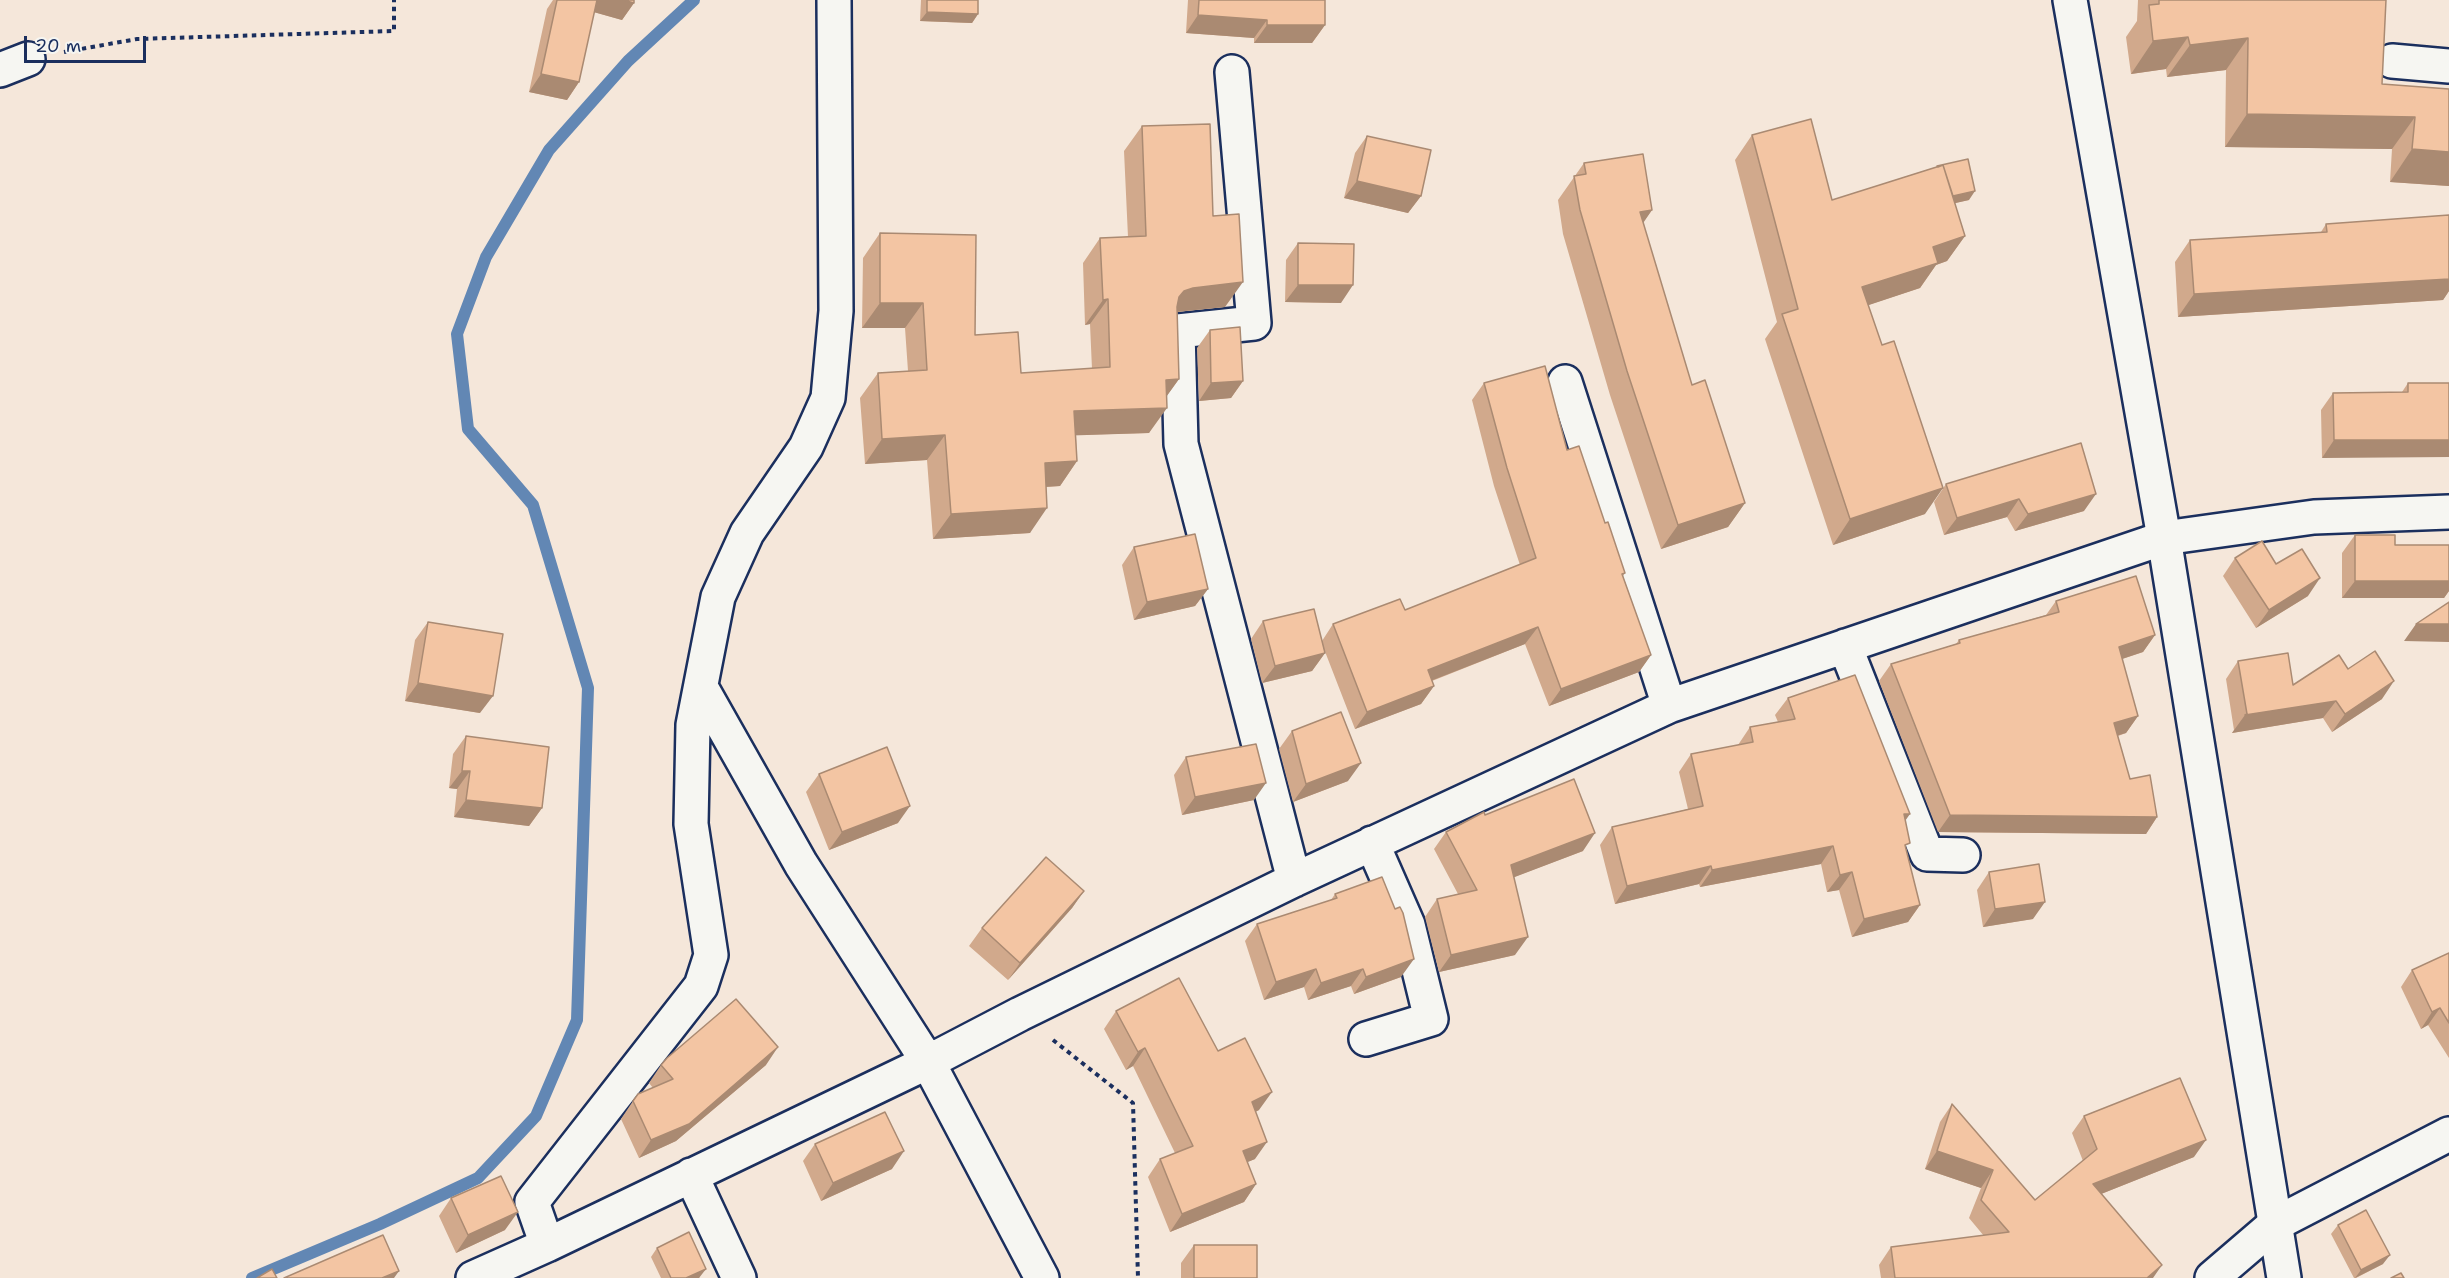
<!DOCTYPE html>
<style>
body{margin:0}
#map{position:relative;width:2449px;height:1278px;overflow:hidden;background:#f5e7da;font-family:"Shantell Sans",sans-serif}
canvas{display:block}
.scale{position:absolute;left:24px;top:36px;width:122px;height:27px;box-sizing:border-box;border:3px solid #1b2f5e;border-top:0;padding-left:8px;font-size:18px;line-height:21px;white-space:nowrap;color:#1b2f5e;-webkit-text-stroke:4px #f6f6f2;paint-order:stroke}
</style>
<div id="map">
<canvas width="2449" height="1278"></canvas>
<div class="scale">20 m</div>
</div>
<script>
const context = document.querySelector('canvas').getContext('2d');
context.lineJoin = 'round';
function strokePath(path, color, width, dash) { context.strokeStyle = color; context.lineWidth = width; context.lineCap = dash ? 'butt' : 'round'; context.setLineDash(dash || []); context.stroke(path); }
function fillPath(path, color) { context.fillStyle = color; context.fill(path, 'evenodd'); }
strokePath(new Path2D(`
 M252 1278 380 1224 478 1178 536 1116 577 1020 588 688 533 505 468 429 457 334 486 257 549 150 628 61 694 0`), '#6287b4', 12);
const minor = new Path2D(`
 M2392 61 2449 66
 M0 70 28 59
 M1232 72 1254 323 1178 331 1181 444 1294 880
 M1565 382 1669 706
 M1845 646 1927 854 1963 855
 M701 687 801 864 928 1062 1042 1278
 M1366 1039 1431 1019 1408 925 1372 843
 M691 1175 739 1278
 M547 1245 532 1202 701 986 711 955 691 824 693 725 718 597 747 533 806 447 828 398 836 311 834 0
 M473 1278 547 1245 928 1062 1020 1014 1294 880 1669 706 2164 538 2314 517 2449 512
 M2212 1278 2275 1224 2449 1134`);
const tertiary = new Path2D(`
 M2070 0 2164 538 2284 1278`);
strokePath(minor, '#1b2f5e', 38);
strokePath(tertiary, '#1b2f5e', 38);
strokePath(new Path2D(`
 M64 52 137 39 394 31V0
 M1053 1040 1133 1103 1138 1278`), '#1b2f5e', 4, [4.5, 4.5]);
strokePath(minor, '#f6f6f2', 33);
strokePath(tertiary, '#f6f6f2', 33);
fillPath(new Path2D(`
 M553 0H634V3L622 20 594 12 579 82 567 100 529 92 547 9Z
 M921 0H978V14L972 23 920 21Z
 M1188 0H1325V25L1312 43H1254V38L1186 33Z
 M2138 0H2386L2382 84 2449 89V186L2390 182 2392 149 2225 147 2226 70 2167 77 2166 69 2131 74 2126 37 2137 21Z
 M1142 126 1213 216 1225 307 1177 312 1179 379 1166 397 1149 433 1076 435 1077 461 1060 486 1046 487 1030 533 933 539 927 460 865 464 860 398 878 373 908 371 905 328H862L863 258 880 233 975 335 1021 373 1092 369 1090 324 1085 325 1083 263 1100 238 1128 237 1124 151Z
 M1752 135 1832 200 1936 167 1937 166 1969 200 1955 203 1965 236 1947 261 1936 265 1920 288 1868 305 1925 514 1833 545 1765 339 1777 322 1735 160Z
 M1367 136 1421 196 1408 213 1344 198 1355 153Z
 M1584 163 1652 210 1643 222 1692 385 1745 503 1728 527 1661 549 1610 395 1563 234 1558 200Z
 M2449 215V291L2443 300 2178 317 2175 262 2190 240 2321 232 2326 224Z
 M1298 243 1341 303 1285 302 1286 260Z
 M1210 330 1243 381 1231 398 1199 401 1197 348Z
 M1484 383 1567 450 1605 523 1625 573 1623 576 1651 655 1639 672 1549 706 1525 644 1432 681 1434 686 1421 704 1355 729 1324 649 1325 653 1312 671 1262 683 1251 639 1263 621 1322 641 1333 624 1405 610 1520 565 1494 486 1472 400Z
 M2408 383H2449L2322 458 2321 410 2333 393 2402 392Z
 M1946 484 2084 511 2015 531 2007 517 1944 535 1934 502Z
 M2355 535 2395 545H2449V591L2444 598H2342V553Z
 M1134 547 1208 589 1195 606 1134 620 1122 565Z
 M2235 558 2276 564 2308 596 2256 628 2223 576Z
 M2056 601 2155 635 2143 652 2122 659 2138 716 2126 733 2118 736 2130 779 2157 817 2146 834 1938 832 1879 681 1891 664 1956 644 1959 640 2046 615Z
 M428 622 480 713 405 701 415 640Z
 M2238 661 2293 685 2348 669 2382 699 2332 732 2323 718 2232 733 2234 730 2226 679Z
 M1788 698 1905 821 1906 849 1920 905 1908 922 1852 937 1839 890 1827 892 1821 864 1700 887 1699 884 1615 904 1600 845 1612 827 1688 809 1679 772 1691 754 1738 745 1750 727 1778 722 1775 715Z
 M1292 731 1348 781 1293 802 1279 749Z
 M466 736 542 808 529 826 454 817 457 789 449 788 453 754Z
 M1186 757 1254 800 1182 815 1174 775Z
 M819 774 898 823 829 850 806 792Z
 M1485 815 1583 851 1514 877 1515 955 1439 972 1425 917 1437 899 1458 894 1434 849 1446 832Z
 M1989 872 2033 919 1983 927 1977 890Z
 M1084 891 1072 908 1008 980 969 946 982 928Z
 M1335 894 1401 977 1354 994 1351 986 1308 1000 1304 987 1264 1000 1245 941 1257 924 1331 900Z
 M2449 953V1058L2428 1025 2421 1029 2401 987 2412 970Z
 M1116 1011 1218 1051 1259 1110 1255 1112V1159L1247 1162 1256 1184 1244 1202 1170 1232 1148 1177 1160 1159 1175 1153 1133 1066 1126 1070 1104 1029Z
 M661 1065H766L676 1141 639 1158 621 1119 633 1101 653 1088 649 1083Z
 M1952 1104 2035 1200 2083 1161 2072 1133 2084 1116 2194 1157 2101 1194 2153 1278H1881L1879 1265 1891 1247 1984 1236 1969 1218 1981 1188 1925 1169 1940 1122Z
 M815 1144 892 1169 821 1201 803 1161Z
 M451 1198 505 1230 456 1253 439 1216Z
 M2338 1225 2383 1264 2356 1278H2354L2331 1234Z
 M1194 1245 1257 1278H1181V1263Z
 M657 1248 700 1278H661L651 1257Z`), '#d1a98c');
fillPath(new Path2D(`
 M576 0H623L634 3 622 20 572 6Z
 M927 12 978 14 972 23 920 21Z
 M1198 15 1267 20 1254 38 1186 33Z
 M1267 25H1325L1312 43H1254Z
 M2188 37 2166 69 2131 74 2153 41Z
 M2248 38 2226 70 2167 77 2190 45Z
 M541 74 579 82 567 100 529 92Z
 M2247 114 2415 117 2392 149 2225 147Z
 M2412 149 2449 152V186L2390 182Z
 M1357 181 1421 196 1408 213 1344 198Z
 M1975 191 1969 200 1938 207 1944 198Z
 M1652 210 1635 235 1640 212Z
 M1965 236 1947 261 1936 265 1920 288 1845 313 1862 287 1933 247Z
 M2449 279V291L2443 300 2178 317 2194 294Z
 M1243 282 1225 307 1175 312 1179 297 1184 291 1193 288Z
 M1298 285H1353L1341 303 1285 302Z
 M1108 299 1090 324 1085 325 1103 300Z
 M880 303H923L905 328H862Z
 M1179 379 1161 404 1166 380Z
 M1243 381 1231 398 1199 401 1211 383Z
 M1167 408 1149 433 1056 436 1074 411Z
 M945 435 927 460 865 464 882 439Z
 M2334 440H2449V457L2322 458Z
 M1077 461 1060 486 1027 488 1045 463Z
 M1943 488 1925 514 1833 545 1850 519Z
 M2096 494 2084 511 2015 531 2028 514Z
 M2019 499 2007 517 1944 535 1957 518Z
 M1745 503 1728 527 1661 549 1678 525Z
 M1047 508 1030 533 933 539 951 514Z
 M2320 578 2308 596 2256 628 2269 610Z
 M2355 581H2449V591L2444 598H2342Z
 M1208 589 1195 606 1134 620 1147 602Z
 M2416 624H2449V642L2404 641Z
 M1538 627 1525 644 1415 687 1428 670Z
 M2155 635 2143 652 2107 664 2119 647Z
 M1325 653 1312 671 1262 683 1275 666Z
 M1651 655 1639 672 1549 706 1561 689Z
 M2394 681 2382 699 2332 732 2345 714Z
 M418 683 493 696 480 713 405 701Z
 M1434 686 1421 704 1355 729 1367 712Z
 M2336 701 2323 718 2232 733 2245 715Z
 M2138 716 2126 733 2102 740 2114 723Z
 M1361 763 1348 781 1293 802 1306 784Z
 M462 771H470L457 789 449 788Z
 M1266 783 1254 800 1182 815 1195 797Z
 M466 800 542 808 529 826 454 817Z
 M910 806 898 823 829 850 842 832Z
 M1904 814H1910L1898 831Z
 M1950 815 2157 817 2146 834 1938 832Z
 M1595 833 1583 851 1499 883 1511 865Z
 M1833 846 1821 864 1700 887 1712 870Z
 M1711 866 1699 884 1615 904 1627 886Z
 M1852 872 1839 890 1827 892 1840 875Z
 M1084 891 1072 908 1008 980 1020 963Z
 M2045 902 2033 919 1983 927 1995 909Z
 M1920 905 1908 922 1852 937 1864 919Z
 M1528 937 1515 955 1439 972 1451 955Z
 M1414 959 1401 977 1354 994 1366 977Z
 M1316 969 1304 987 1264 1000 1276 982Z
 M1363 969 1351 986 1308 1000 1321 983Z
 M2440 1008 2428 1025 2421 1029 2432 1012Z
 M778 1047 766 1065 676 1141 639 1158 651 1140Z
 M1145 1048 1133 1066 1126 1070 1138 1052Z
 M1272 1092 1259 1110 1239 1120 1252 1102Z
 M2206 1140 2194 1157 2081 1202 2093 1184Z
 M1267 1142 1255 1159 1231 1169 1243 1151Z
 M904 1151 892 1169 821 1201 833 1183Z
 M1937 1151 1993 1170 1981 1188 1925 1169Z
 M1256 1184 1244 1202 1170 1232 1182 1214Z
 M518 1212 505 1230 456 1253 468 1235Z
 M2390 1255 2383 1264 2355 1278 2361 1270Z
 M2162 1265 2153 1278H2147Z
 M706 1269 699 1278H686Z
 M399 1271 394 1278H382Z`), '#aa8a72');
const building = new Path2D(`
 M557 0H597L579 82 541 74Z
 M623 0H634V3Z
 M927 0H978V14L927 12Z
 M1199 0H1325V25H1267V20L1198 15Z
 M2159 0H2386L2382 84 2449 89V152L2412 149 2415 117 2247 114 2248 38 2190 45 2188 37 2153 41 2149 5 2159 4Z
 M1811 119 1832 200 1943 165 1965 236 1933 247 1938 263 1862 287 1882 345 1894 341 1943 488 1850 519 1782 314 1798 309 1752 135Z
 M1210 124 1213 216 1239 214 1243 282 1193 288 1184 291 1179 297 1177 307 1179 379 1166 380 1167 408 1074 411 1077 461 1045 463 1047 508 951 514 945 435 882 439 878 373 927 370 923 303H880V233L976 235 975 335 1018 332 1021 373 1110 367 1108 299 1103 300 1100 238 1146 236 1142 126Z
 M1367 136 1431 150 1421 196 1357 181Z
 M1643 154 1652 210 1640 212 1692 385 1705 380 1745 503 1678 525 1627 371 1580 210 1574 176 1586 174 1584 163Z
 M1968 159 1975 191 1953 196 1943 165 1938 167 1937 166Z
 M2449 215V279L2194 294 2190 240 2327 232 2326 224Z
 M1298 243 1354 244 1353 285H1298Z
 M1240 327 1243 381 1211 383 1210 330Z
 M1545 366 1567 450 1579 446 1605 523 1608 522 1625 573 1622 574 1651 655 1561 689 1538 627 1428 670 1434 686 1367 712 1333 624 1400 599 1405 610 1536 558 1507 468 1484 383Z
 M2408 383H2449V440H2334L2333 393 2408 392Z
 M2081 443 2096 494 2028 514 2019 499 1957 518 1946 484Z
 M1195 534 1208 589 1147 602 1134 547Z
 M2355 535H2395V545H2449V581H2355Z
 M2262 541 2276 564 2302 549 2320 578 2269 610 2235 558Z
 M2136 576 2155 635 2119 647 2138 716 2114 723 2130 779 2150 775 2157 817 1950 815 1891 664 1960 643 1959 640 2059 612 2056 601Z
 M2449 602V624H2416Z
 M1314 609 1325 653 1275 666 1263 621Z
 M428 622 503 634 493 696 418 683Z
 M2375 651 2394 681 2345 714 2336 701 2245 715 2247 714 2238 661 2288 653 2293 685 2339 655 2348 669Z
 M1855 675 1910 814H1904L1910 843 1905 845 1920 905 1864 919 1852 872 1840 875 1833 846 1712 870 1711 866 1627 886 1612 827 1703 806 1691 754 1753 742 1750 727 1795 719 1788 698Z
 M1341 712 1361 763 1306 784 1292 731Z
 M466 736 549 747 542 808 466 800 470 771H462Z
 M1256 744 1266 783 1195 797 1186 757Z
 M887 747 910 806 842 832 819 774Z
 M1574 779 1595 833 1511 865 1528 937 1451 955 1437 899 1477 890 1446 832 1484 812 1485 815Z
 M1046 857 1084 891 1020 963 982 928Z
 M2039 864 2045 902 1995 909 1989 872Z
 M1382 877 1395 909 1400 907 1403 913 1414 959 1366 977 1363 969 1321 983 1316 969 1276 982 1257 924 1337 898 1335 894Z
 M2449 953V1023L2440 1008 2432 1012 2412 970Z
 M1179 978 1218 1051 1245 1038 1272 1092 1252 1102 1267 1142 1243 1151 1256 1184 1182 1214 1160 1159 1193 1146 1145 1048 1138 1052 1116 1011Z
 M736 999 778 1047 689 1124 651 1140 633 1101 638 1094 673 1079 661 1065 667 1058Z
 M2180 1078 2206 1140 2093 1184 2162 1265 2147 1278H1895L1891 1247 2009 1232 1981 1200 1993 1170 1937 1151 1952 1104 2035 1200 2097 1149 2084 1116Z
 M885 1112 904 1151 833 1183 815 1144Z
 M501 1176 518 1212 468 1235 451 1198Z
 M2366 1210 2390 1255 2361 1270 2338 1225Z
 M689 1232 706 1269 686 1278H671L657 1248Z
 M383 1235 399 1271 382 1278H284Z
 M1194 1245H1257V1278H1194Z
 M272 1269 277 1278H257Z
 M2401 1273 2404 1278H2391Z`);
fillPath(building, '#f3c5a3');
strokePath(building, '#aa8a72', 1.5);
</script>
